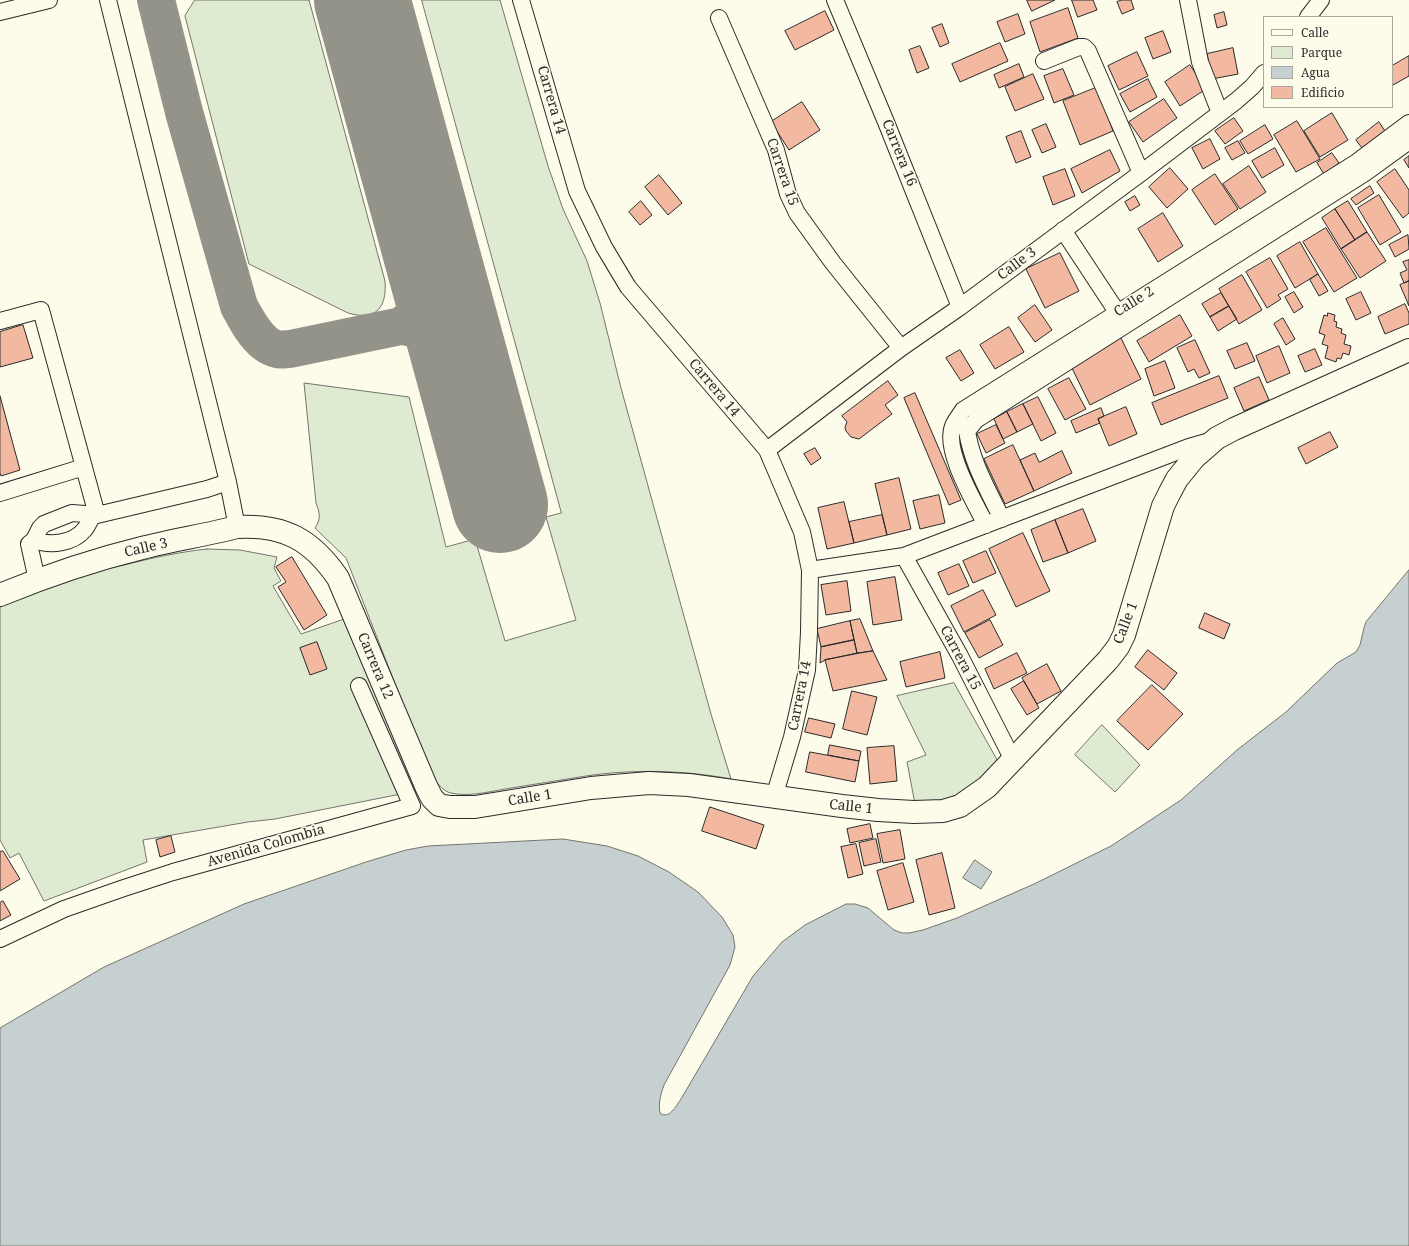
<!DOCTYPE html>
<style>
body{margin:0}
#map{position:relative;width:1409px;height:1246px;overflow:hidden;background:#fdfbea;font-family:"Noto Serif",serif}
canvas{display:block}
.legend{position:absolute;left:1263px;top:16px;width:130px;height:92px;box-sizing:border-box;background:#fdfbea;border:1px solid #a9a89e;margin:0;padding:5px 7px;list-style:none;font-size:12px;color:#2b2b2b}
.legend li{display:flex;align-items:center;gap:8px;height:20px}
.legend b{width:20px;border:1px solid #a9a89e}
</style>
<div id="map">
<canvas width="1409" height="1246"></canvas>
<ul class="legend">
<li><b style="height:5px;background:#fdfbea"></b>Calle</li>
<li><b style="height:11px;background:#deebd1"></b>Parque</li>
<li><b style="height:11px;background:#c7d0d0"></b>Agua</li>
<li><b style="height:11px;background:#f2b8a0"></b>Edificio</li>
</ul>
</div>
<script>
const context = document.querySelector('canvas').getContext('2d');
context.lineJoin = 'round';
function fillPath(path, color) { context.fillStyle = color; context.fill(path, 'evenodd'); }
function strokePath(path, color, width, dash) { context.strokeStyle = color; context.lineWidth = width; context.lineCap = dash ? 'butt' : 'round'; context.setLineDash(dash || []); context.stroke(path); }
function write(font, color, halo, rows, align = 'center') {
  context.font = font + ' "Noto Serif",serif'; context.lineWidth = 3; context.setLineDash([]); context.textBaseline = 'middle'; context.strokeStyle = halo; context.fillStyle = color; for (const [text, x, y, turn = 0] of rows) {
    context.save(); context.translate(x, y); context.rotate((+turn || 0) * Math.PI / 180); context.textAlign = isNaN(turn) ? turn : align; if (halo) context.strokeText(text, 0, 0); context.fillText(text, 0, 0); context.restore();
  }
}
const green = new Path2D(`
 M195 0H309L385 281C387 308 376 321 348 313L249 264 185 16Z
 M422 0H500L548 166 563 209 587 261 600 303 621 388 711 714 731 779C683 770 634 769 586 776 559 780 532 785 505 789 488 792 468 797 451 793 437 790 430 769 424 758L346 558 315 528C321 519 320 513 316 503L304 383 409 397 446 547 475 539 505 641 576 620 546 517 561 513Z
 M207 549 240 550 277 557 274 568 281 581 273 586 301 634 347 618 416 791 275 819 248 822 143 840 147 862 44 901 19 853 10 858 0 840V607C38 586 81 574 124 565 152 558 179 552 207 549Z
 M954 683 1000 765 958 798 915 804 907 762 926 755 897 696Z
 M1102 725 1140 765 1115 792 1075 755Z`);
fillPath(green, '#deebd1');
strokePath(green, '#74746e', 1);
const water = new Path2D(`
 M1409 570V1246H0V1028L104 967 244 904 366 862 406 850 428 846 563 839 607 846 638 856 669 872 698 892 722 917 733 935 735 947 730 965 664 1085C661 1094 658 1103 660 1113 669 1120 676 1106 681 1099L753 976 782 942 805 925 846 904H855L868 908 894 930 902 933H909L923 930 957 918 1034 884 1111 846 1181 800 1237 750 1286 712 1337 663 1356 652 1360 645 1364 628 1366 622Z
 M975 860 992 872 981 889 963 878Z`);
fillPath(water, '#c7d0d0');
strokePath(water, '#74746e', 1);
strokePath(new Path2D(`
 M156 0 184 112 239 306C247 321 259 345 277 349 281 350 286 349 290 349L401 326C430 330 444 337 461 361
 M401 326C421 313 431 296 438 274`), '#94938a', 38);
strokePath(new Path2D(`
 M362 0 500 505`), '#94938a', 96);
const building = new Path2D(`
 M1027 0H1055L1032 11Z
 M1072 0H1093L1097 10 1078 17Z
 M1122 0H1131L1134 9 1122 14 1117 2Z
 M1068 8 1078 38 1040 52 1030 22Z
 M825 11 834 30 795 50 785 31Z
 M1224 12 1227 25 1217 28 1214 15Z
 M1018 14 1025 34 1005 42 997 22Z
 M942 24 949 43 940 47 932 28Z
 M1163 31 1171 52 1153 59 1145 38Z
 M1000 43 1008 61 960 82 952 64Z
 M920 46 929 68 917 73 909 50Z
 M1233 48 1238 74 1212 79 1207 54Z
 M1137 52 1148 76 1119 90 1108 66Z
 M1409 56V76L1393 85 1392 82V66Z
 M1019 64 1024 77 999 88 994 75Z
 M1190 65 1206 89 1180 106 1165 82Z
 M1063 69 1074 95 1054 103 1044 76Z
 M1033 74 1044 99 1015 111 1005 87Z
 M1148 79 1157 97 1130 112 1120 94Z
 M1098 87 1113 131 1080 145 1063 101Z
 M1164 99 1177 118 1143 142 1129 122Z
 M802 102 820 130 789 150 771 122Z
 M1332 113 1348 140 1320 157 1304 131Z
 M1234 118 1243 131 1225 144 1215 131Z
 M1297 121 1320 159 1296 172 1274 135Z
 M1379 122 1385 131 1362 148 1356 140Z
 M1046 124 1056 147 1042 153 1032 130Z
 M1265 125 1273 139 1248 154 1240 141Z
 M1021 131 1031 157 1016 163 1006 137Z
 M1210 139 1220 159 1203 169 1192 148Z
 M1238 141 1245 153 1232 160 1225 148Z
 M1275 148 1284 165 1262 178 1252 161Z
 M1110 150 1120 171 1082 193 1071 169Z
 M1332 153 1339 163 1324 174 1317 163Z
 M1409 156V168L1404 160Z
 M1249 166 1266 192 1240 209 1223 184Z
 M1170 168 1188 189 1167 208 1149 187Z
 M1065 169 1075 196 1053 205 1043 177Z
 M1395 169 1409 190V213L1403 218 1377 182Z
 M1215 174 1238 209 1215 225 1192 190Z
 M659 175 682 203 668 215 645 187Z
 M1370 186 1374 193 1356 205 1351 199Z
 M1379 195 1401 232 1380 245 1358 208Z
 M1135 196 1140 205 1130 211 1125 202Z
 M641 201 652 215 640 225 629 212Z
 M1348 201 1367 232 1355 240 1335 209Z
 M1335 209 1355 240 1341 249 1322 218Z
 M1163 213 1183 246 1158 262 1138 229Z
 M1326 228 1357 278 1334 292 1303 242Z
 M1367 232 1386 261 1360 278 1341 249Z
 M1408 235 1409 249 1395 257 1389 245Z
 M1300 242 1318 274 1295 288 1277 256Z
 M1060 253 1079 291 1045 308 1026 269Z
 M1270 258 1288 289 1278 295 1281 299 1267 308 1246 272Z
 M1409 260V281L1404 283 1400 273 1407 270 1403 262Z
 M1318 274 1328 291 1319 296 1310 280Z
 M1242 275 1262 310 1239 324 1219 289Z
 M1409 281V306L1400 285Z
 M1294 292 1303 307 1294 313 1285 297Z
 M1361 292 1371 313 1356 320 1346 299Z
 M1221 293 1229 306 1210 317 1202 304Z
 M1405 304 1409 313V324L1385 334 1378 317Z
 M1035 305 1052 330 1035 342 1018 318Z
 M1229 306 1237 319 1218 331 1210 317Z
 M1328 313 1335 315 1334 321 1337 322 1336 327 1342 329 1341 333 1346 335 1344 344 1351 346 1349 355 1343 353 1341 359 1337 358 1336 362 1325 358 1328 346 1322 344 1325 335 1319 333 1324 315 1327 316Z
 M1180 315 1192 336 1149 362 1137 341Z
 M1283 318 1295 339 1286 345 1274 324Z
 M23 325 33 358 0 367V332Z
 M1009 327 1024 352 995 369 980 345Z
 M1121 338 1141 379 1090 405 1070 364Z
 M1195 340 1210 373 1199 378 1194 369 1188 372 1177 348Z
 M1247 343 1255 361 1235 369 1227 351Z
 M1279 346 1290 373 1267 383 1256 356Z
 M1315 349 1322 365 1305 372 1298 356Z
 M960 350 974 373 961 381 946 358Z
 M1165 361 1175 388 1154 396 1145 369Z
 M1219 376 1228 398 1161 425 1152 403Z
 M1259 377 1269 400 1244 411 1234 388Z
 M1069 378 1086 409 1065 420 1048 389Z
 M888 381 898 395 885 405 892 414 859 439 851 437 846 431 845 427 847 422 842 416Z
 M915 393 961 500 949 505 904 398Z
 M0 396 20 470 1 476 0 473Z
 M1038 397 1056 433 1041 441 1023 404Z
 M1023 404 1033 424 1017 432 1007 412Z
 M1126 407 1137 434 1109 446 1098 419Z
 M1101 408 1104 416 1098 419 1100 423 1076 433 1071 421Z
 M1007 412 1017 432 1003 439 994 419Z
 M996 425 1005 443 986 453 977 434Z
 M1330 432 1338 447 1306 464 1298 448Z
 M1013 445 1034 491 1005 504 984 459Z
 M815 448 821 458 811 465 804 454Z
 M1062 451 1072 473 1034 491 1020 460 1035 453 1039 462Z
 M899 478 911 529 887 535 875 484Z
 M939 495 945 523 920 529 913 501Z
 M844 502 854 543 827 549 818 508Z
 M1083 509 1096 541 1068 553 1055 520Z
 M882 515 887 535 854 543 849 522Z
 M1055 520 1068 553 1043 562 1031 530Z
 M1023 533 1050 591 1016 607 989 549Z
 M986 551 996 573 973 583 963 561Z
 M292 557 327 615 304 630 278 587 286 582 276 567Z
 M959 564 969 586 948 595 938 573Z
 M895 577 902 620 873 625 867 582Z
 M847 581 851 611 826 615 821 585Z
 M983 590 996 615 964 632 951 606Z
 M1205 613 1230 624 1224 639 1199 628Z
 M860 619 873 651 857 653 850 621Z
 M990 620 1003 645 979 658 965 633Z
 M850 621 854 640 821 647 817 629Z
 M854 640 857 653 825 660 820 663 821 647Z
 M317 642 327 669 310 675 300 648Z
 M1148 650 1177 673 1164 690 1135 667Z
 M873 651 887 680 833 691 825 660Z
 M940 652 945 678 906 687 900 662Z
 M1017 653 1027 673 994 689 985 669Z
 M1047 664 1061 691 1037 704 1022 678Z
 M1024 681 1039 708 1027 715 1011 689Z
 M1152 685 1183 714 1148 750 1117 721Z
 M852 691 877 697 867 735 843 729Z
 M809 718 835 724 831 738 805 732Z
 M830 745 861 751 859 761 828 755Z
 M894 746 897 781 870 784 867 748Z
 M810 752 859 761 855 782 806 772Z
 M710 807 764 825 756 849 702 831Z
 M870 824 873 838 850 843 847 829Z
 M900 830 905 859 883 863 877 834Z
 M171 836 175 852 160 857 156 840Z
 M876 839 881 862 864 866 859 843Z
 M856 844 863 874 848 878 841 847Z
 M3 851 20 879 0 891V852Z
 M942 853 955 908 929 915 916 860Z
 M903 863 914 902 888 910 877 871Z
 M3 901 11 915 0 921V903Z`);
fillPath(building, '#f2b8a0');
strokePath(building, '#2b2b2b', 1);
const minor = new Path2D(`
 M108 0 228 482 237 527
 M521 0 577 191 604 247 628 287 767 450 802 532 810 570 809 632 807 670 792 737 774 797
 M835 0 886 122 960 307
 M1188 0 1200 62 1220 113
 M0 12 49 0
 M1308 17 1321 0
 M719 18 776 150 788 194 797 213 833 263 901 348
 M1044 61 1079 47H1084L1088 51 1141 173
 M1063 230 1123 321
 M0 321 41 310 97 515
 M767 450 901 348 960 307 1141 173 1236 101 1252 87 1264 73
 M0 493 84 467
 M1002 519C988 490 972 463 967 431L976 420 1365 173 1409 141
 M986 525C975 503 943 450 953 426 955 421 960 415 963 410L1357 162 1409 123
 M34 540C50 546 73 544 85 529 88 525 90 520 93 515
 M904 556 960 656 1013 760
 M810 570 904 556 1189 447 1210 441
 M37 580 29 544 34 540 40 528 44 524 72 513 97 515 207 489 228 482
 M0 939 64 909 121 889 173 872 412 806 359 686`);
const highway = new Path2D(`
 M0 595C46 576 93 560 142 548 173 540 206 535 237 527 284 524 312 540 338 578L426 786 432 798 439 805 450 807H475L591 788 649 783 689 785 842 806 878 810 914 812 943 811 960 806 987 787 1108 660 1118 647 1124 635 1163 506 1170 492 1177 479 1194 458 1217 438 1234 429 1409 350`);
strokePath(minor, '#2b2b2b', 18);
strokePath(highway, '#2b2b2b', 24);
strokePath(minor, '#fdfbea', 16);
strokePath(highway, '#fdfbea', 22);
write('14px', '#2b2b2b', '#fdfbea', [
 ["Carrera 14",551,100,74],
 ["Carrera 16",899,153,68],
 ["Carrera 15",782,172,71],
 ["Calle 3",1017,264,-37],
 ["Calle 2",1134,302,-32],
 ["Carrera 14",714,388,50],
 ["Calle 3",146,548,-13],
 ["Calle 1",1126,623,-69],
 ["Carrera 15",960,658,62],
 ["Carrera 12",375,666,67],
 ["Carrera 14",800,696,-79],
 ["Calle 1",530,798,-9],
 ["Calle 1",851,807,6],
 ["Avenida Colombia",266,846,-16]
]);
</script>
